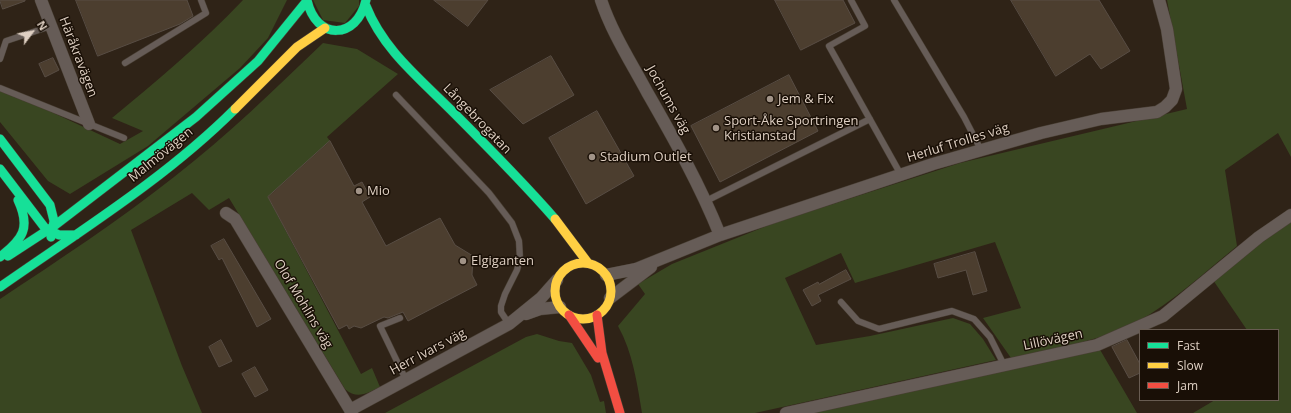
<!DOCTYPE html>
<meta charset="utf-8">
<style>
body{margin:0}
#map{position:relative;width:1291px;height:413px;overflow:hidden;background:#2f2317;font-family:"Open Sans",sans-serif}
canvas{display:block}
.legend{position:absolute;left:1139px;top:329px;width:140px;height:72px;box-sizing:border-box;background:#190f06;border:1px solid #685c52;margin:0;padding:5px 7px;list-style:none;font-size:12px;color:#dfd0c3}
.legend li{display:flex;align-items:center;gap:8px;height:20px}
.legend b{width:20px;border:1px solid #685c52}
.north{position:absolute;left:12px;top:12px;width:40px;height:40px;-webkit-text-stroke:3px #190f06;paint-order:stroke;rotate:58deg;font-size:11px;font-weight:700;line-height:16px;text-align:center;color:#dfd0c3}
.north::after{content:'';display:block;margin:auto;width:14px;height:18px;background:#dfd0c3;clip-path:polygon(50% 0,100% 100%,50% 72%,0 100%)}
</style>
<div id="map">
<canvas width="1291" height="413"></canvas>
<ul class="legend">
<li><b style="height:5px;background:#16e098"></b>Fast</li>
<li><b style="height:5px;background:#ffcf43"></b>Slow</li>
<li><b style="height:5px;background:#f24e42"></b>Jam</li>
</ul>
<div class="north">N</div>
</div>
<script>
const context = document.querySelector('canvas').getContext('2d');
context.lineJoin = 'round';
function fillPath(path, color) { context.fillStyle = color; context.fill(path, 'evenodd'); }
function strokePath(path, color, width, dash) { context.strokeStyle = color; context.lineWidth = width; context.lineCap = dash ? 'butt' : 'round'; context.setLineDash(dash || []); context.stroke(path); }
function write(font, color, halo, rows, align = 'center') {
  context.font = font + ' "Open Sans",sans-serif'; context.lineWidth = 3; context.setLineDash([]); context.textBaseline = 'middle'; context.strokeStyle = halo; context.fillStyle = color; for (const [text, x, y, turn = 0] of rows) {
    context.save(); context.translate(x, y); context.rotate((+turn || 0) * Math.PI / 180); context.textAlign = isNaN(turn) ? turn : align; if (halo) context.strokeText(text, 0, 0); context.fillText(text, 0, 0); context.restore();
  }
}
fillPath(new Path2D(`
 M243 0H287L268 38 240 68 148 146 70 194 48 181 0 122V88L120 144 143 131 112 118C157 81 202 43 243 0Z
 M313 0H359V6L345 23 323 20Z
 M1167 0H1291V157L1278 133 1225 170 1237 246C1205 272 1173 302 1137 322 1099 342 1053 348 1011 358L983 318 1021 308 995 242 855 283 841 253 785 278 816 345 870 336 953 318 970 324 983 339 996 360 755 413H642C637 383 633 353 618 326L645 294 638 284 672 264 774 223 960 163 1187 109Z
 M323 43 357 49 398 74 327 137 330 141 268 197 361 374 372 368 380 387C368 393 357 400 345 389L229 198 209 210 192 193 131 230 182 366 202 413H0V299C59 260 118 221 174 177 227 136 275 89 323 43Z
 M1291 219V413H1193L1215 400H1278V330H1247L1213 280Z
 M537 334 559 341 572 343 591 375 600 402 604 401 606 413H385L526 337Z
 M1099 348 1137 413H806Z`), '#394621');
const building = new Path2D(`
 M0 0H25V1L3 9Z
 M76 0H187L193 16 180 24 98 56Z
 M434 0H488L468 26Z
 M775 0H843L855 23 801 50Z
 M1011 0H1099L1130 51 1101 69 1090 54 1056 76Z
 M551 56 574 95 523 124 490 90Z
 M53 58 59 70 45 77 39 64Z
 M789 75 818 131 720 182 691 126Z
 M597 111 634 176 586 204 549 138Z
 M330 141 354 186 362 182 370 197 362 202 386 246 440 218 455 245 473 256 472 275 477 285 408 321 403 312 388 318 384 317 361 328 354 326 349 329 347 325 339 329 268 197Z
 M224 239 271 319 257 327 222 258 219 260 211 246Z
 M975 252 987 291 973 295 966 270 938 278 934 264Z
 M846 270 851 279 818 295 821 301 812 306 803 290 818 282 819 284Z
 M221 340 232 361 219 367 209 347Z
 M1127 340 1140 364V373L1129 378 1112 347Z
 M255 367 268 390 255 397 242 374Z`);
fillPath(building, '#4c3e2f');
strokePath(building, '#584d44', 1);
const lane = new Path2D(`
 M851 0 865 26 829 46 901 175
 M894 0 964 117 981 150
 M0 59 6 41 51 26
 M125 63 206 13 201 0
 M0 88 124 138
 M396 95 489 193 512 223 519 241 520 259 517 270 505 294 501 306V312L509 324
 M706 201 870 119
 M841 302 858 321 879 329 952 311 974 319 990 337 1004 365
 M400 318 380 326 406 380`);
const street = new Path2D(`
 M41 0 89 124
 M601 0C612 33 631 62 647 92 674 139 700 185 720 235
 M226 213 235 219 352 413
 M606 275 636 269 720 235 933 164 1041 133 1101 119 1157 112 1165 107 1172 100 1176 89 1167 29 1159 0
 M610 298 651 267
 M526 314 540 309 560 307
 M350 410 509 324 541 298 557 280
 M786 413 1097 345 1163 316 1259 237 1291 215`);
const fast = new Path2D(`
 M307 0C316 41 357 40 366 0
 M366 6C383 49 418 77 450 109 486 145 522 181 555 219
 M0 139 50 205 54 221 51 237
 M0 169 45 228 59 235H76
 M8 256 54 226 196 117 258 61 306 2
 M0 257C23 239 31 228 18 200
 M0 287C80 231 166 178 235 109`);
const slow = new Path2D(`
 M235 109 297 47 325 28
 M555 219 588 263
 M555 291a28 28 0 1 1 56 0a28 28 0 1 1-56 0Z`);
const jam = new Path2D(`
 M569 315 598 358
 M597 315 602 353 620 413`);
strokePath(lane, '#493f34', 7);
strokePath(street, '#493f34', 13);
strokePath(fast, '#493f34', 10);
strokePath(slow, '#493f34', 10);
strokePath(jam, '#493f34', 10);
strokePath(lane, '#665c57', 6);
strokePath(street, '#665c57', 12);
strokePath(fast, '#16e098', 9);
strokePath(slow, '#ffcf43', 9);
strokePath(jam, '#f24e42', 9);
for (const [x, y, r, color] of [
 [770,99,4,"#a19387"],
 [716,128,4,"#a19387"],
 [592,157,4,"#a19387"],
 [359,191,4,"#a19387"],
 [463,261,4,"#a19387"]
]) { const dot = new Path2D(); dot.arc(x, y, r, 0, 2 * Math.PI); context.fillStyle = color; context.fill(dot); strokePath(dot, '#190f06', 1.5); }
write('13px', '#dfd0c3', '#190f06', [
 ["Häråkravägen",78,57,69],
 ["Jochums väg",668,100,61],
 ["Långebrogatan",477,119,46],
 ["Herluf Trolles väg",958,143,-17],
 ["Malmövägen",161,155,-39],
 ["Olof Mohlins väg",303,304,59],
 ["Lillövägen",1053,340,-12],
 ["Herr Ivars väg",428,352,-28]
]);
write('13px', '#dfd0c3', '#190f06', [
 ["Jem & Fix",778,99],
 ["Sport-Åke Sportringen",724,121],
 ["Kristianstad",724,136],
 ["Stadium Outlet",600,157],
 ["Mio",367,191],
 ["Elgiganten",471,261]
], 'left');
</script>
